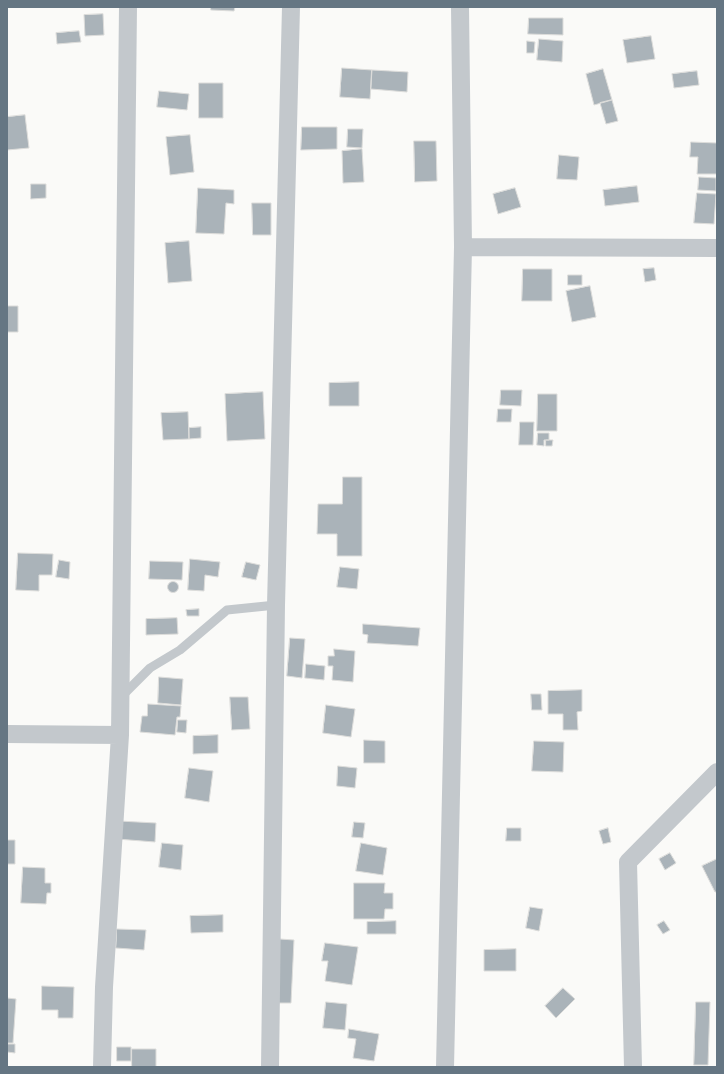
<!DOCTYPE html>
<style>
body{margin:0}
#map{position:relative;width:724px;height:1074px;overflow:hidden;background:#fafaf8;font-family:"Fira Sans",sans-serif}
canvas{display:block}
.frame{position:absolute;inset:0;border:8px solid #657683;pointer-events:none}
</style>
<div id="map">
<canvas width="724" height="1074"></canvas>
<div class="frame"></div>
</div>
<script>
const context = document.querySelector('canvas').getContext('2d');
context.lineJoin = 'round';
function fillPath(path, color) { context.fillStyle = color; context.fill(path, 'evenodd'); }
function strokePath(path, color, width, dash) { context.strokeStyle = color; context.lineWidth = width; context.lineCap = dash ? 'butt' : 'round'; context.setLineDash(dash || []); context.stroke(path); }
const building = new Path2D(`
 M211 7H235L234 11 211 10Z
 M103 14 104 35 85 36 84 15Z
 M529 18H563V35L528 34Z
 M79 31 81 42 57 44 56 33Z
 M651 36 655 59 627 63 623 40Z
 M539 39 563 41 562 62 537 60Z
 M527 41 535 42 534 53H527Z
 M342 68 372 70 370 99 340 97Z
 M603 69 612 100 594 105 586 74Z
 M372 70 408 72 407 92 371 89Z
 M697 71 699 85 674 88 672 74Z
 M199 83H223V118H199Z
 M159 91 189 94 187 110 157 107Z
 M612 100 618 121 606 124 600 103Z
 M25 115 29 148 7 150V117Z
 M302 127H337V149L301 150Z
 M348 129H363L362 148 347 147Z
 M190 135 194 172 170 175 166 137Z
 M414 141H436L437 181 415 182Z
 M691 142 717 143V174H697L698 157H690Z
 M362 149 364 182 343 183 342 151Z
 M559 155 579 157 577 180 557 179Z
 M699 177 716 178V191L698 190Z
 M31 184H46V198L31 199Z
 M637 186 639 202 605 206 603 190Z
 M198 188 234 190V204L226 203 224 234 196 233Z
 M515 188 521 207 498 214 493 194Z
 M697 193 716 194 714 224 694 223Z
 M252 203H271V235H253Z
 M189 241 192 281 168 283 165 243Z
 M654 268 656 280 645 282 643 269Z
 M523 269H552V301H522Z
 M568 275H582V285H568Z
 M590 286 596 317 572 322 566 291Z
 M7 306H18V332H7Z
 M359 382V406H329V383Z
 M501 390H522L521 406 500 405Z
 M263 392 265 439 227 441 225 394Z
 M538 394H557V431H537Z
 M498 409H512L511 422H497Z
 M188 412 189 439 163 440 161 413Z
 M520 422H534L533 445H519Z
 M201 427V438L189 439V428Z
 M538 433H549V440H544V446L537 445Z
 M546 440H553L552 446H546Z
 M343 477H362V556H337V534H317L318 504H342Z
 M18 553 53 554 52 575H39V591L16 590Z
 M190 559 220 562 218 577 205 575 204 591 188 590Z
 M59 560 70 562 69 579 56 577Z
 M150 561 183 562 182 580 149 579Z
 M246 562 260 565 256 580 242 577Z
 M340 567 359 569 357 589 337 587Z
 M167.5 587a5.5 5.5 0 1 1 11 0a5.5 5.5 0 1 1-11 0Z
 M199 609V616H187L186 610Z
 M177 618 178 634 146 635V619Z
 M363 624 420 628 418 646 367 643 368 635 363 634Z
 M290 638 305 639 302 678 287 676Z
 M334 649 355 651 353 682 332 680 333 666H328V656H334Z
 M306 664 325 666 324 680 305 678Z
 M159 677 183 679 181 705 158 703Z
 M582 690V711L577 712 578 730H563V714H548V691Z
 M531 694H541L542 710H532Z
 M230 697H248L250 729 232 730Z
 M148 704 181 706 180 717H177L175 735 140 732 142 716H147Z
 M326 705 355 709 351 737 323 733Z
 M178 720H187L186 733 177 732Z
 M218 735V753L193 754V736Z
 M364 740 385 741V763H364Z
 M534 741 564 742 563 772 532 771Z
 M338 766 357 768 355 788 337 786Z
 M189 768 213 771 209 802 185 798Z
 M119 821 156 823 155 842 117 839Z
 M354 822 365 823 363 838 352 837Z
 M507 828H521V841H506Z
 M608 828 611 842 603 844 599 831Z
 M7 840H15V864H7Z
 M162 843 183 845 181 870 159 867Z
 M361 843 387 848 383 875 356 871Z
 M670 853 676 863 665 870 659 859Z
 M717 859V892H715L702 866Z
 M23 867 45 868V883H51V893H47L46 904 21 903Z
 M354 883H385L384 893H393V909H385L384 919H354Z
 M530 907 543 909 539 931 526 928Z
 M223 915V932L191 933 190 916Z
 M396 921V934H367V922Z
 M664 921 670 930 663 934 657 925Z
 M117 929 146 930 144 950 116 948Z
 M280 939 294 940 291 1003H277Z
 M325 943 358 947 352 985 325 981 328 961H322Z
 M516 949V971H484V950Z
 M42 986 74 987 73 1018H58V1010H42Z
 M563 988 575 999 556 1018 545 1006Z
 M7 998 16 999 13 1043H7Z
 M326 1002 347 1004 345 1030 323 1028Z
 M696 1002H710L708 1065H694Z
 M349 1029 379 1034 374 1061 353 1058 356 1039 348 1038Z
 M7 1044H15V1053L7 1052Z
 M117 1047H131V1061H117Z
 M132 1049H156V1067H132Z`);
fillPath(building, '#aab3b9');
strokePath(building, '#dcdcda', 1);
strokePath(new Path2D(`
 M122 696 150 668 180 650 227 610 276 605`), '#c3c8cc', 9);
strokePath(new Path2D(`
 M463 247 717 248
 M7 734 120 735
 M102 1067 104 987 120 735 128 7
 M270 1067 276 605 291 7
 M445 1067 463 247 460 7
 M633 1067 628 862 717 772`), '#c3c8cc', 18);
</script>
